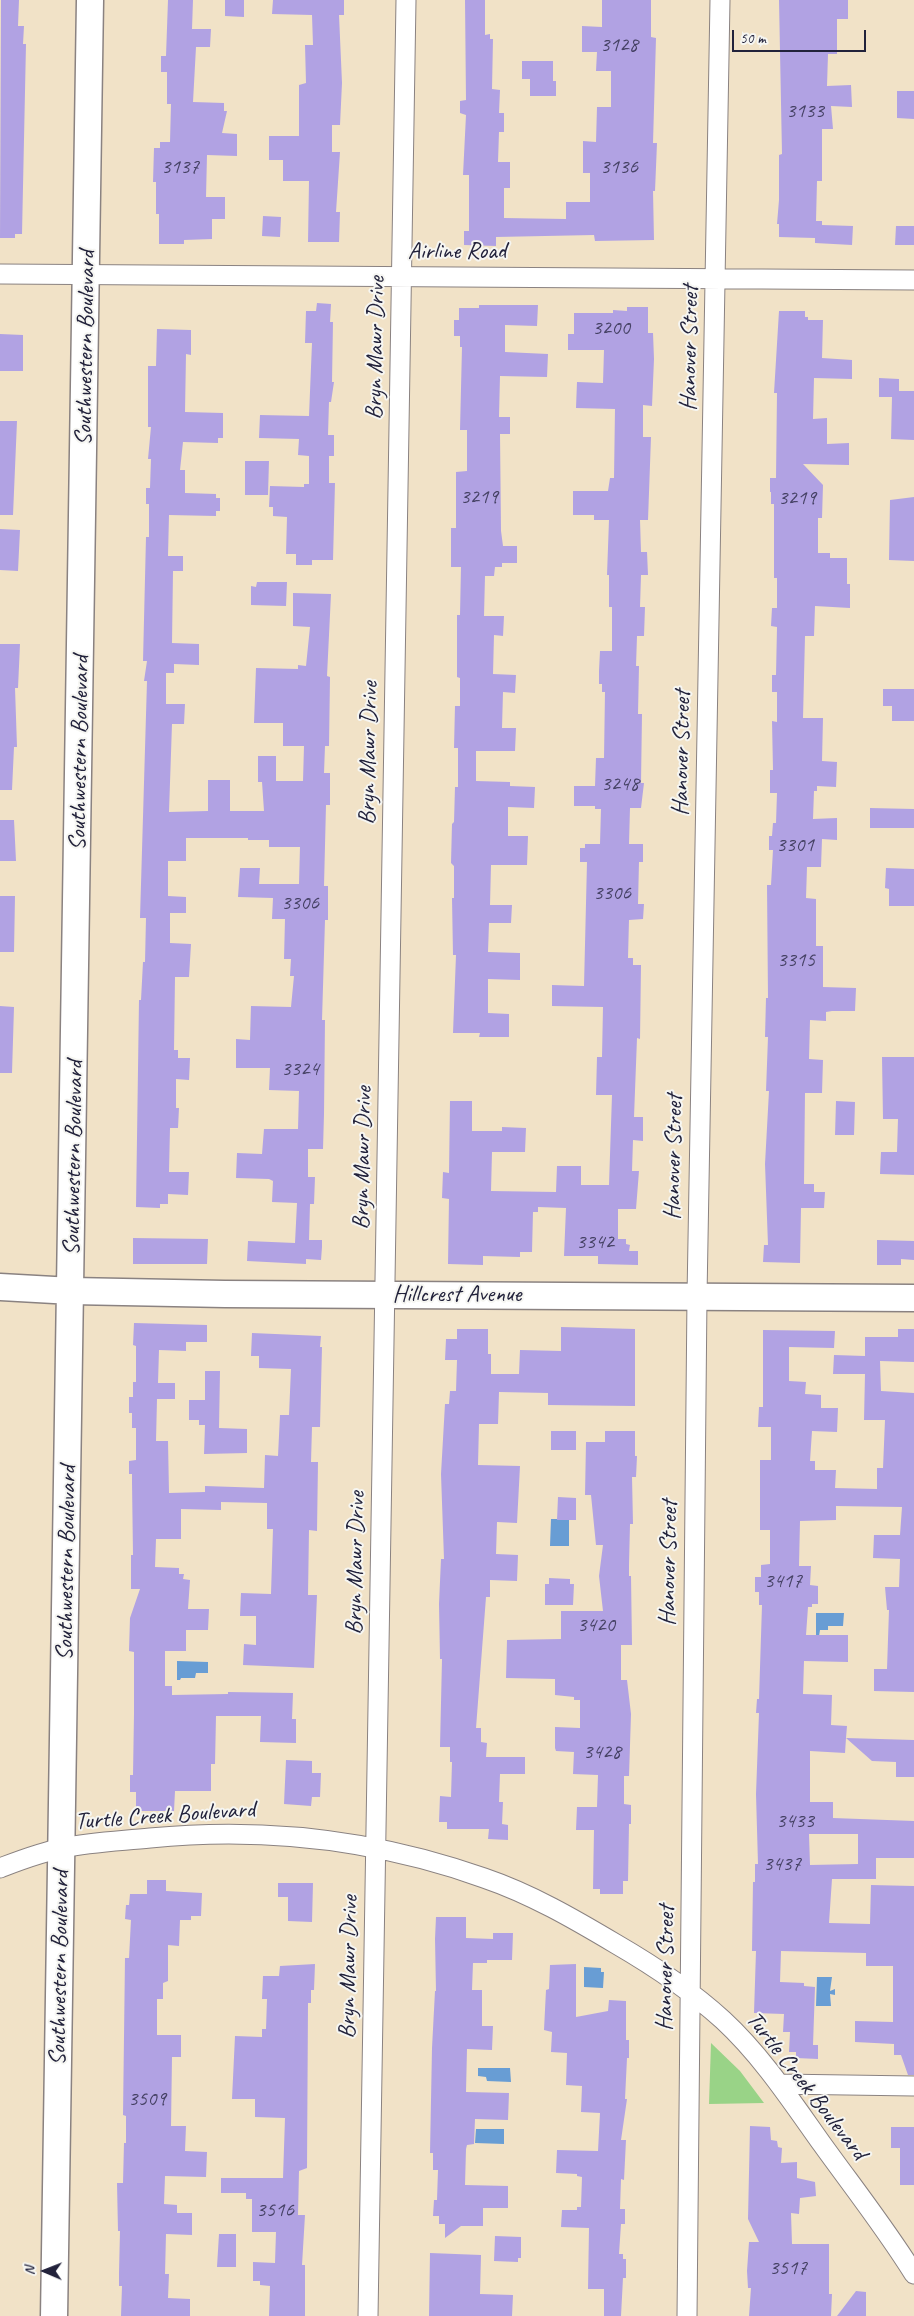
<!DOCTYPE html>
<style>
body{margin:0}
#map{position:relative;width:914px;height:2316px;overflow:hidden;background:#f1e2c7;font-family:Caveat,sans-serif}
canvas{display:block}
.north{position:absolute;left:20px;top:2246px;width:50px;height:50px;-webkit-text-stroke:4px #f6f6f2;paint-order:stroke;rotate:271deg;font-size:14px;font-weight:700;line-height:20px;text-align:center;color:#22223b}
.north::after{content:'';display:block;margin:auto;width:18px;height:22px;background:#22223b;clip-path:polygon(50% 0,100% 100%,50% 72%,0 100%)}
.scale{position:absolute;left:732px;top:30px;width:134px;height:22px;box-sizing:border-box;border:2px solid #22223b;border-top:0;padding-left:6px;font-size:15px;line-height:18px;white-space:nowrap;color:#22223b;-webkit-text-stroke:4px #f6f6f2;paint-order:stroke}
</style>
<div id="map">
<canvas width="914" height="2316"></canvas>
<div class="north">N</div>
<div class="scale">50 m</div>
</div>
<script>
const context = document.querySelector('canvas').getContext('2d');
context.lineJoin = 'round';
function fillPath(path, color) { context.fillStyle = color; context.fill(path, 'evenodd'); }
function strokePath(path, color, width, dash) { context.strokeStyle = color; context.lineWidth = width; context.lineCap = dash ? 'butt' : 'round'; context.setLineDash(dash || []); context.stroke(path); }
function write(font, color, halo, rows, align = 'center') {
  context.font = font + ' Caveat,sans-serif'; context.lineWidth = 4; context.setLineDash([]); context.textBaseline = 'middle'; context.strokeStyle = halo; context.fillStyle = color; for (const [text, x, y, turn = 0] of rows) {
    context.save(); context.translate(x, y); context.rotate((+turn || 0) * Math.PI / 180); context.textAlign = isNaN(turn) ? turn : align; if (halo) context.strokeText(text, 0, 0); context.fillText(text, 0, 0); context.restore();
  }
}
fillPath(new Path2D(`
 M711 2043 740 2071 764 2103 709 2104Z`), '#99d387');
fillPath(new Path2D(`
 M551 1519H569V1546H550Z
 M816 1613H844L843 1626H828V1630H820L819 1636H816Z
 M177 1661 208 1662V1673H196L195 1678H181L180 1680H177Z
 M584 1967 601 1968V1972H604L603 1988 584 1987Z
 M817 1977H832L830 1991 835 1989V1995L830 1994 831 2006H816Z
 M478 2068H510L511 2082 487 2081 486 2077 478 2076Z
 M476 2129H504V2144L475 2143Z`), '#689dd4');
fillPath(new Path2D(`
 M1 0H19L18 26H24L23 44H26L22 234H15V238H0Z
 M168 0H193L192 29H211L210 47H196L193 102 224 103V111H227L222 133 237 134V156L207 155 206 197H225V219H212V239L184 240V244H159V214H156V182H153L154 148H160V142H170L171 104H167V72H161V56H166Z
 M225 0H244V17L225 16Z
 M273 0H344V15H339L342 83 340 125H332V152H340L336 212H340L339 242H308L309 181H283V160H269V136H299V85L306 83 305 45H313L312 15 272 14Z
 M465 0H485V35L490 34V39H493L492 89 500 90 499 113H504V132H499L498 162H510V188H504V218L566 219V202H590V173H583V141L596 142 597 107H611V71H596L597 52H582V26L602 27V0H651V37L656 38 653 143H657L655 191H653L654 240 595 241 594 235 496 237V246L464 245V231H469V175H463L466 115 460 113V101L466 100Z
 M779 0H848V19H837V54H828L827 86 851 85 852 107 831 106 833 129H822V181H817L816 221H822V225L853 226 852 245 815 243V238L779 237V224H777L779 200V155L782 154Z
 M522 61H553V81H556V96H530V79H522Z
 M897 91H914V119L897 118Z
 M263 216 281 217 280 237 262 236Z
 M896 226H914V245H895Z
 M317 303 331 304 330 322H333L332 382H334L331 402H329L328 435H334V456H329V483H335L333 560H312V565H296V554H286L287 517 273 516V507H269L270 486 304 487V484H309V456L298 455 299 439 259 438 260 415 309 416 312 343H305L306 311H316Z
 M479 305H538L537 326 505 325V352L548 354 547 377 500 376 499 417H510V434H500L501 531 503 546H517V563H502V567H495L494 576H485L484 616H504L503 636 494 635 493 674 516 675 515 693 503 692 502 728H516L515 751H476V781L510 782V786L535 787 534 808 508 807V836H528L527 865H491L490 905H512L511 923H489L488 952 520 953V980L488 979V1013L509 1014V1037H479L480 1033H453L456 955H453L452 898H454V866L451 863 452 824 454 822 455 787H458V748H454L455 706H460V678L457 677V615H460L461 567H451V528H456V472L467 471V430H460L462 347H460V336H454V320H459V308H479Z
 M627 307H648V333H653L654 359 652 406 643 405V437H651L648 520H640L641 552H647L648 575H641L640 607H645L644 636H637L636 666H639L638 714H642L641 783H644L641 808H630L629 844H643V862H639L638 904H644L643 919 629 920 628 958H633V965H641L640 1039 637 1038 634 1117H643V1141L633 1140 632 1171H639L636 1209H618V1239H626V1244L630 1245 629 1251H638V1265L598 1264V1256H564L566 1208 538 1207V1212H533L532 1252H520V1257L483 1256V1265L448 1264 449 1199 442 1198 443 1172 449 1173 450 1101H472V1131H502V1127L526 1128 525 1152H492L491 1191 556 1192 557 1166H581V1185H609L612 1095H596L597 1057H602L603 1007 552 1006V985L584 986 587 862H580V848H585V844H600L601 809H595V806H574V786H595L596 758H604L605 692H602V684H599V671L600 651H612V607H609V575H607L609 520H594V515H573V491H608L610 478H614L615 409 576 408 577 382 603 383 604 350H568V334H574V313H613V310L627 311Z
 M779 311H805V317H808V320H823L822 358 852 360V379L814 378 813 419 827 418V444L849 443V465L803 464 823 485 822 518H818V553H830V558H847V584H850V608L815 606 814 636H805L803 718H823L822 761 837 762 836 787 817 786V791H814L813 819 837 818V840L822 839 821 867H807L806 898 816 899V946H823V987L856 988 855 1011H832L826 1012V1021L810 1020 809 1059 823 1060 822 1093H805L804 1184H814V1192H825L824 1208H801L800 1263 763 1262 764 1245H768L765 1164 769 1091H766L768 1037H765L766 998H768L767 885H771L773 850H769V836H772L773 823H776L777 793H770V770H773L772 721 777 722V692H772V675H776L777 627 771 626 772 608H777V578H774V504H771V492H770V478H776L777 393H774Z
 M157 329 191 330V355L186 354 185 412 223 413V438H218V443L183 442 180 470H185V493L216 494V498H220V511H216V516L169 515 168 556H183V571H173L172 643 199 644V665L174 664V673H166V704H185L184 724H172L169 812 208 811V780H230V811H264L262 782H258V756H276V781H303L304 746H283V723H254L256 668 298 669V665L306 666 310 627 293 626V593L331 594 327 676 330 677 329 746H325L324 773H330V805H326L324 886H328V920H325L322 1020H325L324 1114 323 1149H308V1177H315L314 1204H310L309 1240H322V1247L321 1260 306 1259V1264L247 1261 248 1241 295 1243 297 1203 272 1202 273 1181 269 1179 236 1178 237 1153 262 1154 264 1129H298L299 1091 269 1090 270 1068H236V1039L250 1040 251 1006 291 1007 294 976H290L291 959H284L285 919H272L273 898 238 897 240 868H260L259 884H299L300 847H269V840H248V838H186V861H168V896L186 897V913H170V943L191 944 189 977H175L174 1050H178V1058H190L189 1080 176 1079V1108H179L178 1128H170L169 1172H189L188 1195 168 1194V1204H160V1208L136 1207 139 1000H141L143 962H145L146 918H140L147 681H144L147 661H143L146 537H149V504H146V488H150L151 459H148L151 427H148V366H156Z
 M0 334 23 335V371H0Z
 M879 378 899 379V391H914V440L891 439 892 397H879Z
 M0 421H17L13 515H0Z
 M245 461H269L268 495H245Z
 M914 497V561L889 560 890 500Z
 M0 529 20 530 18 571 0 570Z
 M257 582H287L286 606 251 605V586L256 587Z
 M0 644H20L18 688H15L17 747H14L12 790H0Z
 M883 689H914V721H892V706H883Z
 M870 808 914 809V828H870Z
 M0 820H14L16 861H0Z
 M886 868 914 869V906H889V889L885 888Z
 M0 896H15L14 952H0Z
 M0 1006 14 1007 12 1073H0Z
 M882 1057H914V1175L880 1174 881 1152H897L898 1119H883Z
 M836 1101 855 1102 854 1135H835Z
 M133 1238 208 1239 207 1264H133Z
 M877 1240 914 1241V1260L901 1259V1265H877Z
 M134 1323 207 1325V1342H186V1351L159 1350 158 1383H175V1399H157L156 1441H168L169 1493 205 1492V1486L264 1488 265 1455 278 1456 280 1415H289L291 1369 259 1368V1356H251L252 1333 321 1336 320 1347H322L320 1427H312L311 1462H318L317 1531 309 1530 308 1595H317L314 1668 243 1665 244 1644 256 1645V1616H240L241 1593 271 1594 273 1529H267V1503L221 1502V1510L181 1509V1539H156L155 1567 179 1568V1574H184L183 1579 190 1580 188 1609H209L208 1630H186V1651H165V1686H172V1695L228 1694V1692L293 1693 292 1719H296V1743L260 1742 261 1716H216L215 1764H211V1791H175L174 1811H136V1792H130V1775H133L134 1714V1652L129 1651 130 1618 140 1589H131V1555H133L132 1482V1474H129V1461L136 1460V1428H132V1413H129V1397H133V1382H136V1346L133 1345Z
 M561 1327 635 1329V1406L548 1405V1393L499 1392 498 1424H479L478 1465 520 1466 517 1523 497 1522 496 1554 518 1555 517 1581 490 1580V1597H486L476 1728H481V1742L487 1743 486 1757H525V1774H500L499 1802H503L502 1824 508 1825V1840L488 1839 489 1829H447V1822H439L440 1796 451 1797 452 1762H450V1747H440L442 1659H440L439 1604 441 1559H444L441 1474 445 1404H449L450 1391H456L457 1360H445L446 1339H457V1329H488V1354H491V1374H519L520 1350 561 1351Z
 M898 1329H914V1362L880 1361 881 1391 914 1393V1692L874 1691V1669H887L889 1610H887L885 1587H899L900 1559 873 1558 874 1535H900L902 1507 836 1506V1520L800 1521 799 1566H811L810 1585 818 1586V1604H812V1607H808L806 1635H848V1662L804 1661 803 1694 832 1695 831 1725 847 1726 846 1738 914 1740V1777H896V1762L872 1761 846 1738 845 1753 810 1751V1802H833V1818L914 1821V1858H876V1879H832L829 1923 870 1924 871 1885 914 1886V2075H908L901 2055H894V2044L855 2042V2021L893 2022V1966H866V1953L781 1951 780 1982 804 1983V1986L815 1987 813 2045H818V2059L796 2058V2052H789L790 2032H783L784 2014 754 2013 756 1951H752L753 1882H755V1864H758L756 1794 759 1713H756L757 1699H759L762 1605H759V1592H755V1577H761V1565L770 1564V1530H760V1460H771V1427H758L759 1407H763V1330L835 1331 834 1348 789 1347V1381L806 1382 805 1394 821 1395V1408H838L837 1432 812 1431 810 1461H815V1470H836L835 1488 877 1489V1468H883L885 1420H864L865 1374H833L834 1355 865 1356V1337H898ZM809 1834H858V1864L810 1865Z
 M205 1371H220L219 1428 247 1429V1453L204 1454 205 1425H199V1420H189V1400H205Z
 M551 1431H576V1450H551Z
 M605 1431H635V1456H637L636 1477H632L633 1524H630L629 1565V1576H631L632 1645H621V1680H627L631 1714 629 1776H624V1804L631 1805V1824H629L628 1881H623V1894H600V1889H593L594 1830H576L577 1807H597L598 1775 573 1774 574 1752 556 1751 555 1748V1727L580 1728V1700H574V1697L555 1695V1679L506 1678 507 1640 561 1639V1611H603L599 1576 603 1545H596L591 1495H585L586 1442H605Z
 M558 1497 576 1498V1520H557Z
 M549 1578 570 1579V1584H574L573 1605H545V1584H549Z
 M286 1760 312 1761V1773H321L320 1797H312L311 1806 284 1804Z
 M147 1880H166V1891L202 1893 201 1916H191V1920H180L179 1946 168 1945V1981L163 1983V1999H157V2035H181V2057H172L171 2126H186L185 2151 207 2152 206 2177 165 2176 164 2204 177 2205V2213H192V2235L166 2234 165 2274H169L168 2298 190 2299V2316H121L122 2286H119V2273L120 2231H118L117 2183H123L124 2143H126V2116L123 2115 125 1958H129L131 1920 125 1919 126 1905H129L130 1894H147Z
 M278 1883H313L312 1922 288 1921V1897H278Z
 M436 1917H466V1938L493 1939V1933H513L512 1960H487V1963H473L472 1990H482V2026H493L492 2050 467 2049 466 2092 509 2093 508 2120 475 2119 474 2144 467 2145 466 2149 465 2185 508 2186V2208H483V2226H461L445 2238V2224H439V2216H433L434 2200H437L438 2170H433V2153H430L432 2048 435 1991H436L435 1939Z
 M315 1964 314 1990H311V2003H308L307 2168 299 2171 298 2215H305L302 2265H305V2316H269L270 2286 260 2285V2281H253V2262L275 2263 276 2232H252V2199H246V2193H221V2178H283L285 2118 255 2117V2099H232L235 2036 262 2037V2029H266L267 1999H262L263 1976H279L280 1966Z
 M576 1964V2017L608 2011 609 2000 626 2001V2040H629V2058H627L625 2099H627L621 2140H626L624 2180 621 2179 620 2209H625V2224H621L619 2254H623V2259H626V2278H623L621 2316H604V2289H588L589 2228 561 2227 562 2210H577V2207H581L582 2177 577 2176V2174L556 2173 557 2150 598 2151 600 2113 581 2112 582 2086 566 2085 567 2053 551 2052 552 2032 544 2030 546 1990 549 1989 550 1965Z
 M750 2126 770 2127 771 2140 777 2141 778 2147 782 2148 781 2163 797 2162V2178L815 2182 816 2196 800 2198 799 2214 791 2213 792 2244H829V2294H832L831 2316H749L751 2288H748L747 2271 749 2242H759L748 2219Z
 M891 2127H914V2185H900V2148H891Z
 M219 2234H236V2267H217Z
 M495 2236 521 2237V2258H518V2262L494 2261Z
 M430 2253 481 2255 480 2294 513 2295 512 2316H429Z
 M856 2291 866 2292V2316H837Z`), '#b1a2e3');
const street = new Path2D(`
 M0 274 914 280
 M0 1868C21 1860 41 1852 63 1848 91 1842 121 1841 150 1838 263 1827 377 1840 484 1878 531 1894 574 1919 616 1944 654 1966 691 1991 723 2020 762 2056 792 2102 822 2144 853 2187 886 2229 914 2274
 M779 2084 914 2086
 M368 2316 406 0
 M687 2316 697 1296 720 0`);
const secondary = new Path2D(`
 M0 1287 72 1291 225 1294 914 1298
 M54 2316 90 0`);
strokePath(street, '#8a8281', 21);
strokePath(secondary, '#8a8281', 29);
strokePath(street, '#fff', 19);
strokePath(secondary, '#fff', 26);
write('21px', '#464265', null, [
 ["3128",619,45],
 ["3133",805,111],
 ["3137",180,167],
 ["3136",619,167],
 ["3200",611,328],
 ["3219",479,497],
 ["3219",797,498],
 ["3248",620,784],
 ["3301",795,845],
 ["3306",612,893],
 ["3306",300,903],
 ["3315",796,960],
 ["3324",300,1069],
 ["3342",595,1242],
 ["3417",783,1581],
 ["3420",596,1625],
 ["3428",602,1752],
 ["3433",795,1821],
 ["3437",782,1864],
 ["3509",147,2099],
 ["3516",275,2210],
 ["3517",788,2268]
]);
write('24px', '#22223b', '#f6f6f2', [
 ["Airline Road",457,252],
 ["Southwestern Boulevard",86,348,-89],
 ["Bryn Mawr Drive",376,348,-89],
 ["Hanover Street",690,348,-89],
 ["Southwestern Boulevard",80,753,-89],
 ["Bryn Mawr Drive",369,753,-89],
 ["Hanover Street",682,753,-89],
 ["Hanover Street",674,1157,-89],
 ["Southwestern Boulevard",74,1158,-89],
 ["Bryn Mawr Drive",363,1158,-89],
 ["Hillcrest Avenue",457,1295],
 ["Southwestern Boulevard",67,1563,-89],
 ["Bryn Mawr Drive",356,1563,-89],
 ["Hanover Street",669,1563,-89],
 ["Turtle Creek Boulevard",165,1816,-4],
 ["Bryn Mawr Drive",349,1967,-89],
 ["Southwestern Boulevard",60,1968,-89],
 ["Hanover Street",666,1968,-89],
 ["Turtle Creek Boulevard",806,2086,52]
]);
</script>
